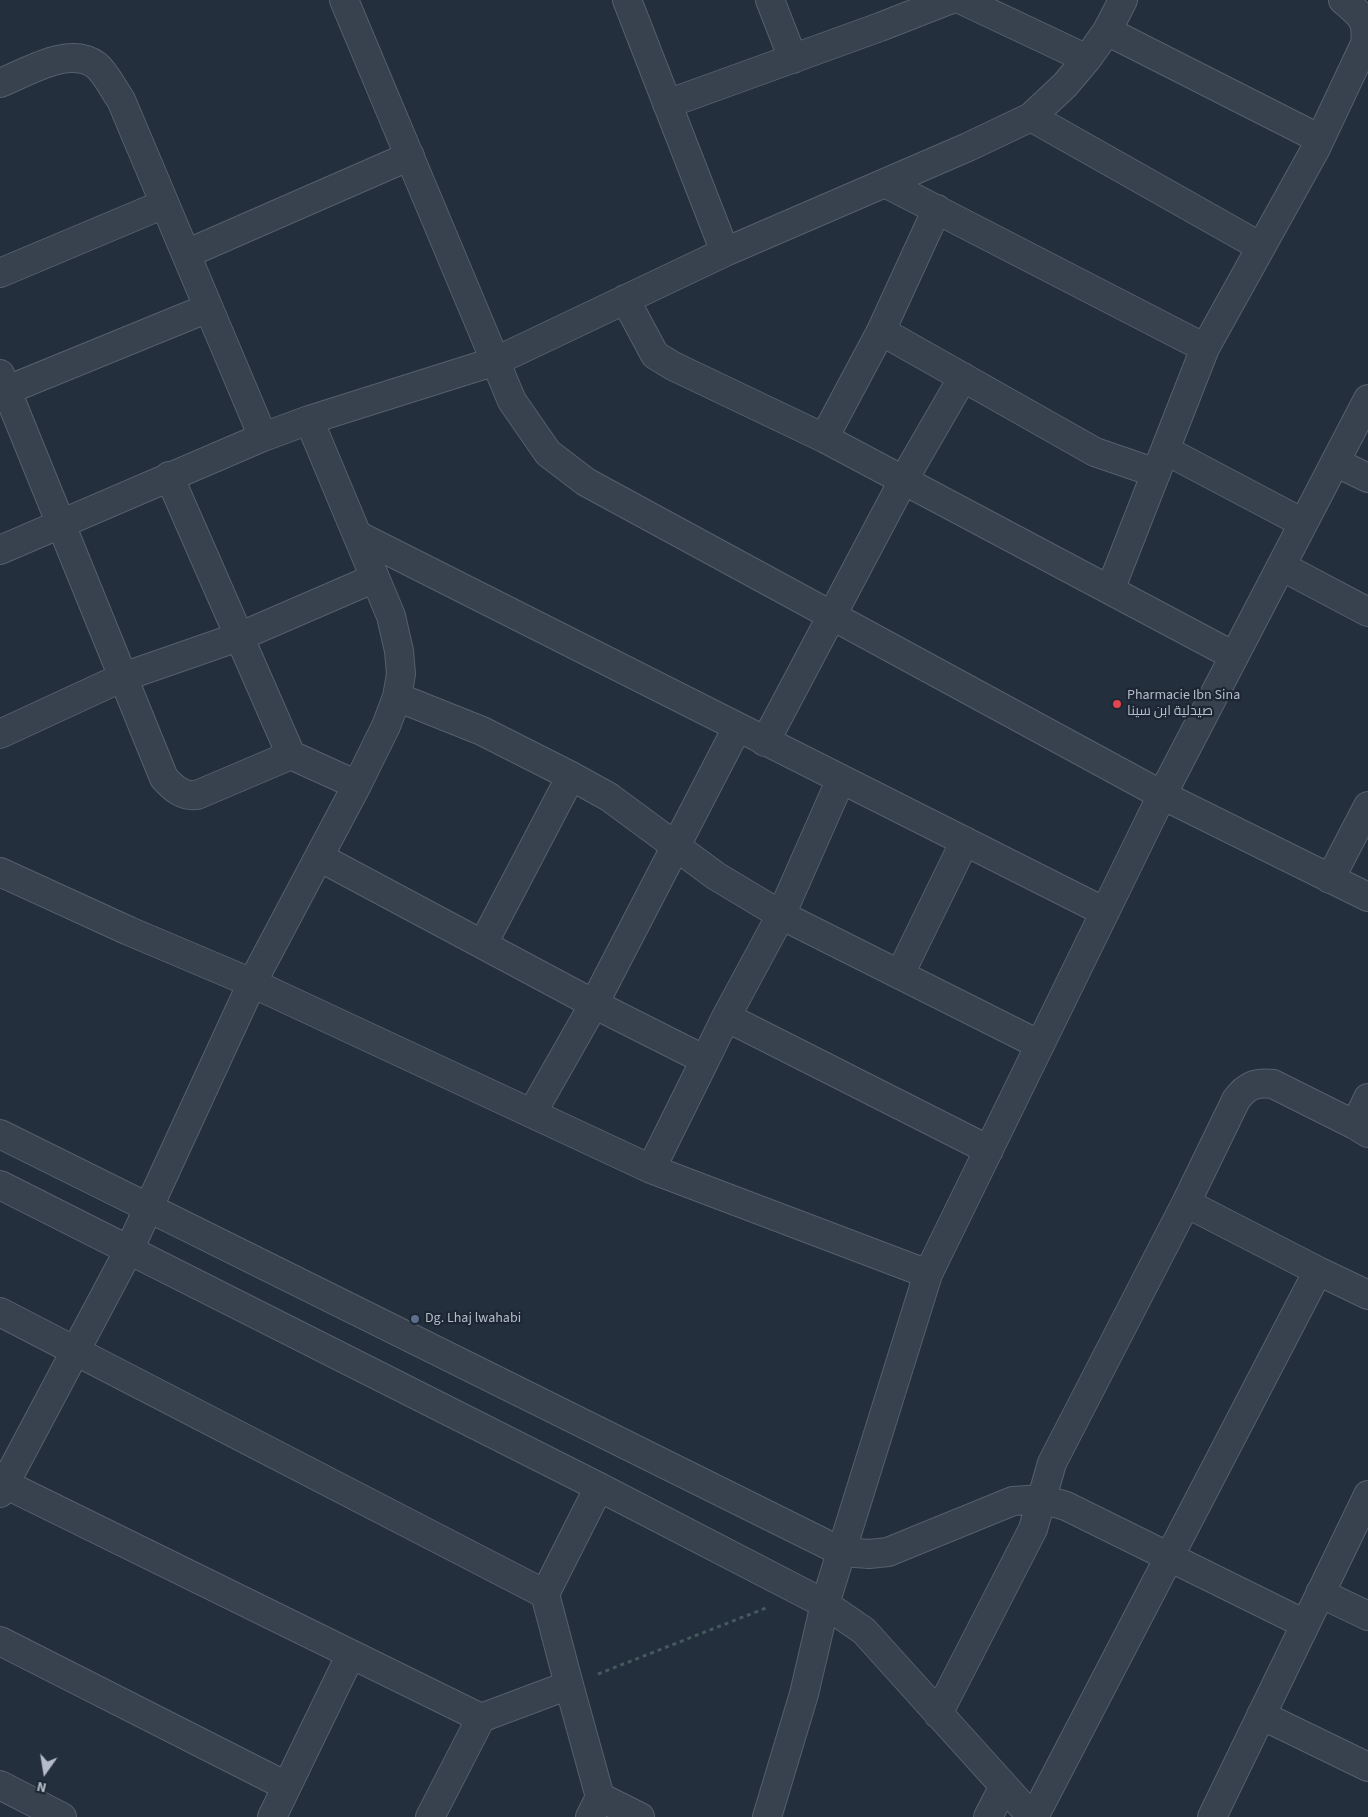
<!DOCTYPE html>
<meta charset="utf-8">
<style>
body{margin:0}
#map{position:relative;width:1368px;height:1817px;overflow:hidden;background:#242f3e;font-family:"Source Sans 3",sans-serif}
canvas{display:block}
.north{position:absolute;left:20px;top:1747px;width:50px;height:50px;-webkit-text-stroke:4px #1d2633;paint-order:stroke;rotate:193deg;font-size:14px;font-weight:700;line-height:20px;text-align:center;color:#b4bcc9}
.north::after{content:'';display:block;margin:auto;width:18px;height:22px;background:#b4bcc9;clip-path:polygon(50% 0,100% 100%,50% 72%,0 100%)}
</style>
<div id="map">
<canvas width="1368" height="1817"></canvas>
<div class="north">N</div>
</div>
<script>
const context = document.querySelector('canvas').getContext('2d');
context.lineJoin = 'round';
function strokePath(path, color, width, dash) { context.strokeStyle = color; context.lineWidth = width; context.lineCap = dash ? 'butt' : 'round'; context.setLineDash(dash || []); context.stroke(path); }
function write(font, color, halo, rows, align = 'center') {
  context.font = font + ' "Source Sans 3",Cairo,sans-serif'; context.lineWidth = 4.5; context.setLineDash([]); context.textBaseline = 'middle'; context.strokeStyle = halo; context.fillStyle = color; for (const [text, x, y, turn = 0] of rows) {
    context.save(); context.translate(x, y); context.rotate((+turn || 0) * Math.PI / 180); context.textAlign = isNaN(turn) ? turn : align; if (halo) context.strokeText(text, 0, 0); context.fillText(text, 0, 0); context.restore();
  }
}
const minor = new Path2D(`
 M344 0 512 401 548 453 586 482 1162 795 1368 897
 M627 0 725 252
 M770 0 793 59
 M962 0 1087 59
 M1107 31 1320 139
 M0 83C26 73 69 45 96 65 106 73 113 89 121 100L263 437
 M667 104 880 27 949 0
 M1031 117 1261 247
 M885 183 1205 348
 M186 254 410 156
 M0 273 164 204
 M625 299 655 355 673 366 824 438 881 331 1095 452 1156 473 1205 348 1315 150 1365 44C1368 19 1361 16 1343 0
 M881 331 937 209
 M0 374 164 778C173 788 183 797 197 795L291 755
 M0 393 208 308
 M824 438 1234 656
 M1165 450 1303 523
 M1335 462 1368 478
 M169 476 291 755 357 785
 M357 535 1105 912
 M0 550 263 437 309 420 496 361 725 252 968 147 1031 117 1065 85 1087 59 1107 31 1123 0
 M1281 566 1368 612
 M1110 590 1156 473
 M397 697 482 731 571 776 609 797 716 876 781 915 1040 1045
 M0 734 123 677 241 636 375 578
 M765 742 903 481 963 377
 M841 779 781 915 726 1017 989 1150
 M319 857 594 1004 705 1060 726 1017
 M0 872 129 931 252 983 651 1169 928 1274
 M1330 879 1368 806
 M483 944 571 776
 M900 974 965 841
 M1368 1098 1355 1125 1368 1133
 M532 1113 594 1004 737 728
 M0 1134 842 1552 869 1554 888 1552 1013 1501 1042 1499 1066 1506 1305 1624
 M651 1169 705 1060
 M0 1185 599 1487 825 1604 864 1631 1032 1817
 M1186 1203 1236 1100C1246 1086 1255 1082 1273 1084L1355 1125
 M1318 1271 1368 1295
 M0 1312 545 1594
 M5 1484 481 1718
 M0 1493 129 1250 252 983 357 785 386 726 397 697 401 674 399 651 391 616 309 420
 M1320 1593 1368 1616
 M0 1641 286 1786
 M569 1685 600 1797 640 1817
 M938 1714 1033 1529 1052 1463 1186 1203 1318 1271 1034 1817
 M1261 1715 1368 1767
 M0 1785 62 1817
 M272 1817 351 1654
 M430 1817 481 1718 569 1685 545 1594 599 1487
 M590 1817 600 1797
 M767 1817 804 1694 825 1604 928 1274 1162 795 1368 399
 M988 1817 1004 1786
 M1212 1817 1368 1495`);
strokePath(minor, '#565f6c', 30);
strokePath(new Path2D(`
 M598 1674 766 1608`), '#44595c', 3, [4, 4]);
strokePath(minor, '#38414e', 28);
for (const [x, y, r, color] of [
 [1117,704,5,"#e0444e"],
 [415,1319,5,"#5c6f8a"]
]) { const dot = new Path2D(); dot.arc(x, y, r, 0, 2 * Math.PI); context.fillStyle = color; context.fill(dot); strokePath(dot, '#1d2633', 2); }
write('14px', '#b4bcc9', '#1d2633', [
 ["Pharmacie Ibn Sina",1127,696],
 ["صيدلية ابن سينا",1127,712],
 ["Dg. Lhaj lwahabi",425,1319]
], 'left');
</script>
